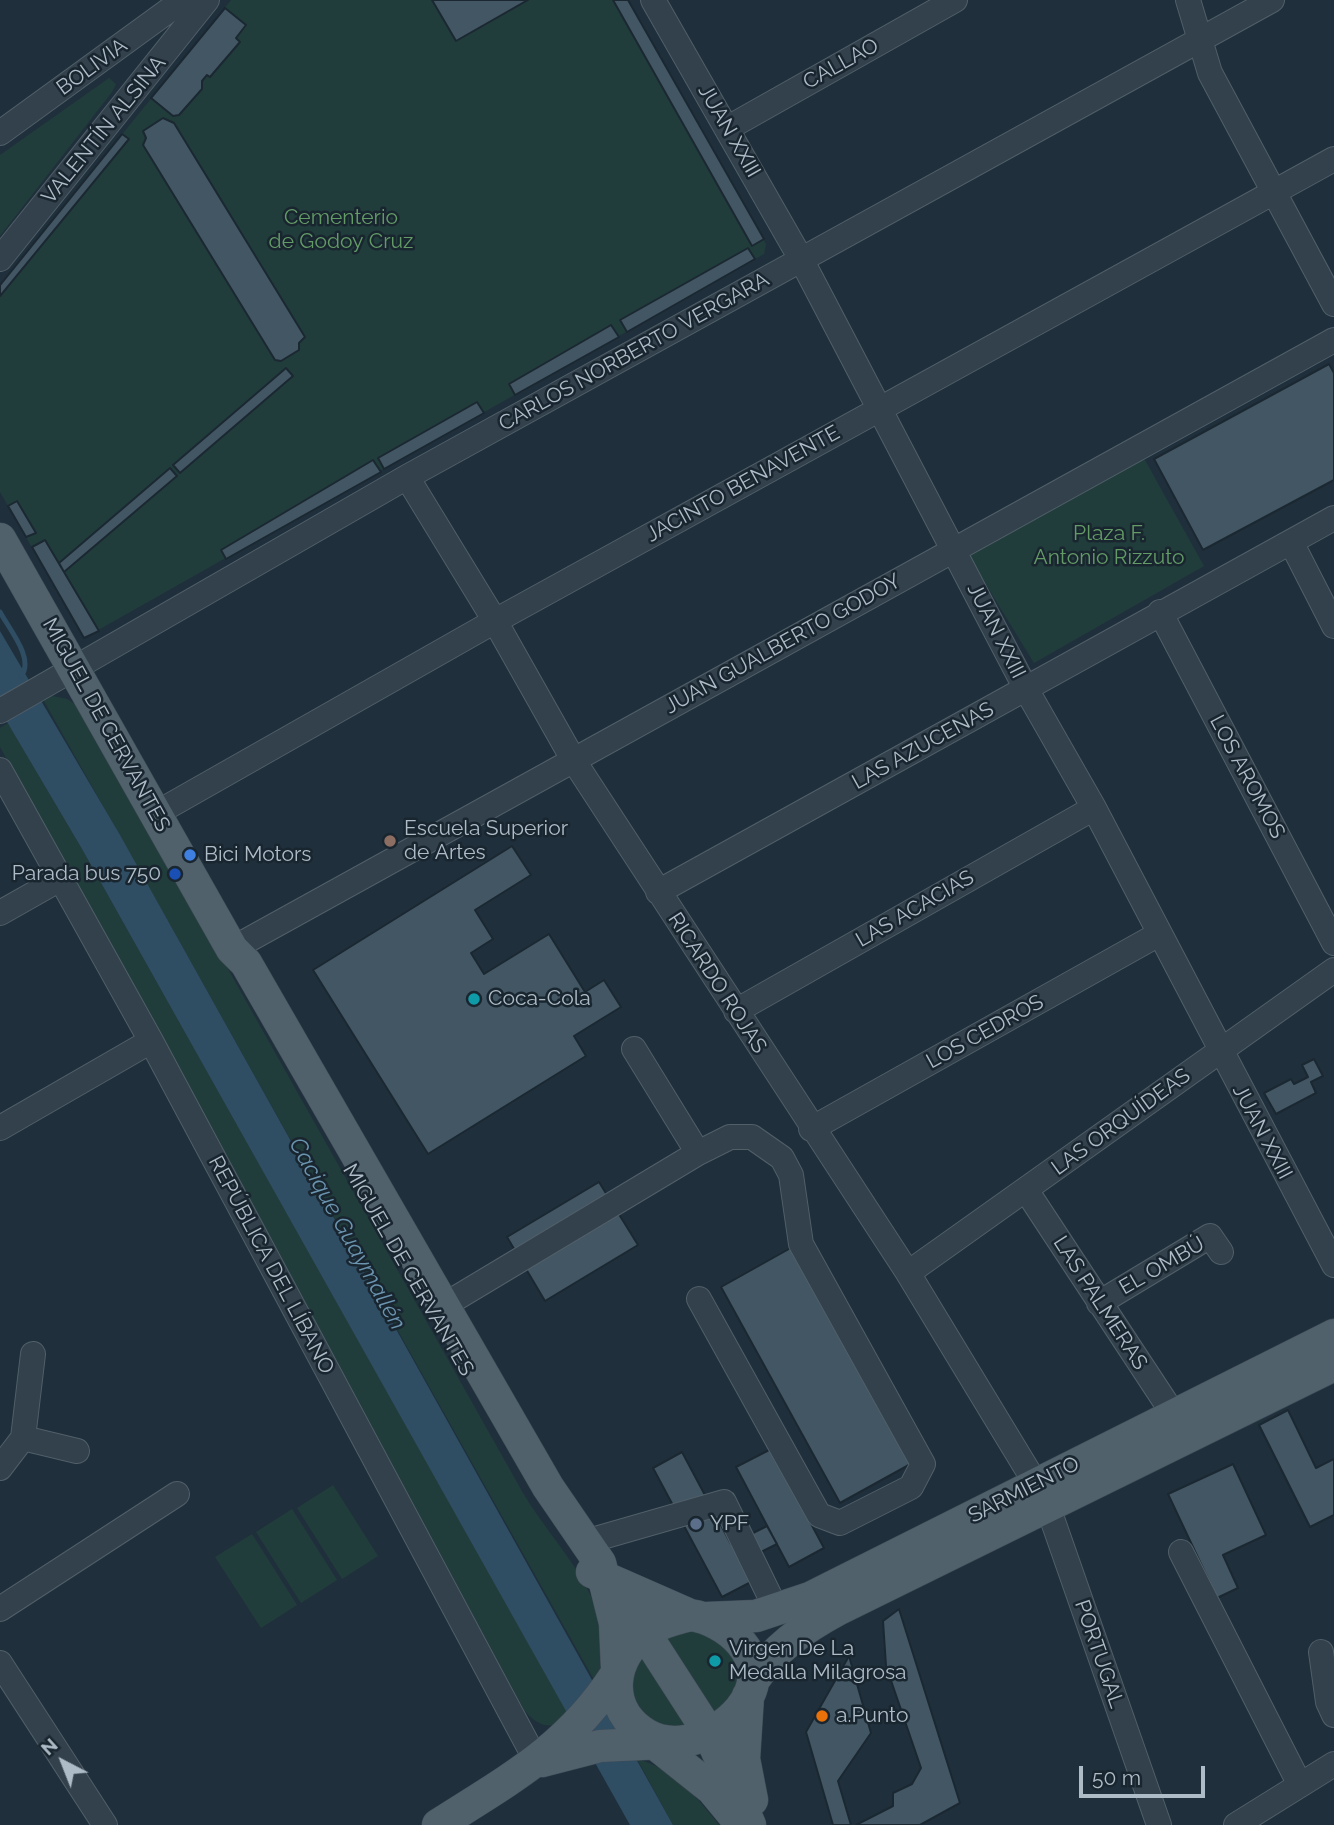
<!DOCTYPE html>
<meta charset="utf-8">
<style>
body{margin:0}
#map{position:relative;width:1334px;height:1825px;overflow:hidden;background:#1f303c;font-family:Raleway,sans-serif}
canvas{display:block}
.north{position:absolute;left:28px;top:1727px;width:70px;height:70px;-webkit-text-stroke:5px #192630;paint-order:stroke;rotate:318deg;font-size:19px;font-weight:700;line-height:28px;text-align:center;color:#aebcc8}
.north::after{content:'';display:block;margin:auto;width:24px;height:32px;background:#aebcc8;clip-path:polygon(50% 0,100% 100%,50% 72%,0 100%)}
.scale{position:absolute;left:1079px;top:1766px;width:126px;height:32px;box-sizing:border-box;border:4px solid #aebcc8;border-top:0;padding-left:9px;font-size:21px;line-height:24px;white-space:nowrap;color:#aebcc8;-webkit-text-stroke:5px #192630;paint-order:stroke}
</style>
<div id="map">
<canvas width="1334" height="1825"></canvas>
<div class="north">N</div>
<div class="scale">50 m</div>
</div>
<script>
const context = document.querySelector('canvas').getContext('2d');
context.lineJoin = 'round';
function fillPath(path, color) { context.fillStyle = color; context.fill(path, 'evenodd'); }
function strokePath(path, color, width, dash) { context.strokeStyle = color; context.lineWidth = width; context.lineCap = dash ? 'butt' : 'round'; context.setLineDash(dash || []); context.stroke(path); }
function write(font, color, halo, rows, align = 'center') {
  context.font = font + ' Raleway,sans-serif'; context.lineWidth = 5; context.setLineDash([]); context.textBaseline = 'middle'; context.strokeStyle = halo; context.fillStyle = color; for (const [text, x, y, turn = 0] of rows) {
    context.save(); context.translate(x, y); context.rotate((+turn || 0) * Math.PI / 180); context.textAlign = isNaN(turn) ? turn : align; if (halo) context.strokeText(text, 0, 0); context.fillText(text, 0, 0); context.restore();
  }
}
fillPath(new Path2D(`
 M231 0H628L766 244 764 254 84 638 0 492V285Z
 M109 78 116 84 112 92 0 236V155Z
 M1141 453 1204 566 1034 663 968 555Z
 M52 696 67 699 81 708 523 1493C562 1558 621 1601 597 1685L44 701Z
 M8 723 82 849 572 1720C551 1729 539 1728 524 1710L221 1145 0 747V728Z
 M333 1485 378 1556 342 1579 297 1508Z
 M292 1509 337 1580 301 1603 256 1532Z
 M252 1534 297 1605 261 1628 215 1557Z
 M677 1628 728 1638 743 1680 713 1719 660 1635Z
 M639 1651 693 1728 652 1725 627 1696Z
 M637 1759C673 1769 696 1796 719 1825H673Z`), '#213d3b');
fillPath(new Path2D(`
 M0 631 120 835 673 1825H630L82 849 0 710Z`), '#2f4d63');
strokePath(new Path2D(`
 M0 612C9 629 35 659 21 676`), '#2f4d63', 5);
const building = new Path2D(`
 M432 0H528L456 41Z
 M613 0H628L764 239 752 246Z
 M225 8 246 25 236 38 240 42 210 77 207 75 202 81V89L179 115 173 116 151 98Z
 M163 118 174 123 305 337 299 343V350L281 361 275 360 143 145 146 138 143 131Z
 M122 134 129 139 0 296V285Z
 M748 248 755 259 627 332 620 320Z
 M611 325 619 337 515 395 509 384Z
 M1329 364 1334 373V480L1203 550 1154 459Z
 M286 368 293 376 180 473 173 465Z
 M477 402 484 413 384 469 378 458Z
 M373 460 381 472 226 559 221 550Z
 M170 468 177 476 64 572 59 563Z
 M17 501 36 533 26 537 8 506Z
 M45 540 99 631 84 638 32 547Z
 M512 846 531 875 475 910 493 939 471 953 484 974 549 934 585 992 604 980 621 1007 574 1036 586 1056 428 1154 313 970Z
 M1314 1059 1323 1076 1311 1082 1316 1093 1276 1114 1264 1093 1291 1079 1294 1084 1308 1077 1302 1065Z
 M599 1182 638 1245 545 1301 507 1237Z
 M796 1245 916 1461 840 1503 721 1287Z
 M1288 1410 1316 1468 1334 1459V1515L1310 1527 1259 1425Z
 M771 1449 824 1548 789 1567 736 1467Z
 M682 1452 731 1544 767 1526 777 1544 741 1562 751 1582 722 1597 653 1468Z
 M1233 1464 1266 1535 1223 1555 1238 1588 1217 1598 1168 1494Z
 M899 1609 960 1803 920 1825H856L893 1806V1793L912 1784 921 1768 886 1666 883 1621Z
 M849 1656 871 1733 838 1781 851 1825H833L806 1732Z`);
fillPath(building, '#425663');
strokePath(building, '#1b2832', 2);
const minor = new Path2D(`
 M653 0 801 259 1026 689 1094 808 1334 1265
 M1188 0 1210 73 1334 304
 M728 128 955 0
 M0 133 183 0
 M0 259 207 0
 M407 477 495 621 574 761 908 1273 1036 1484 1048 1507 1159 1825
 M1291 542 1334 626
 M1160 612 1334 943
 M0 711 407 477 1272 0
 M0 770 151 1041 537 1762
 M155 814 495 621 1334 159
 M658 892 1334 518
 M0 913 60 879
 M232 949 1334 340
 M736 1011 1094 808
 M634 1049 698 1153
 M0 1128 151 1041
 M811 1129 1159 934
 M1026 1190 1174 1415
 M908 1273 1334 970
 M1099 1303 1210 1236 1221 1252
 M443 1306 698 1153 730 1137H752L782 1158 791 1175 801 1244 923 1464 911 1487 840 1523 819 1515 699 1299
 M23 1438 77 1451
 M0 1468 23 1438 33 1354
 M585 1542 724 1502 777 1611
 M1181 1552 1300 1785
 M0 1609 177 1494
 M1321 1652 1328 1702 1334 1715
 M0 1663 105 1825
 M1236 1825 1334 1764`);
const major = new Path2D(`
 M0 539 232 949 246 963 548 1487 600 1563 615 1623 617 1669
 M592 1572 690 1615
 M633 1615 709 1733 750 1825
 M690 1615C727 1620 769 1656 748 1697 731 1730 681 1754 647 1735 603 1709 610 1656 649 1630 661 1622 676 1619 690 1615Z
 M707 1618 756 1616 810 1598 1334 1335
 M753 1681C775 1648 802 1629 837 1610L1334 1365
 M748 1696 744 1759 752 1800
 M648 1738 712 1789 736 1818
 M542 1761 600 1746 663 1743
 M438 1825C510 1779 567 1749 615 1676`);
strokePath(minor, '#515f69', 26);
strokePath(major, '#404d58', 33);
strokePath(minor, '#33414c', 24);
strokePath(major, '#51616c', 32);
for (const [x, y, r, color] of [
 [390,841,7,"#8d6e63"],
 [190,855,7,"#3f7fe0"],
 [175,874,7,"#1a4fb4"],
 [474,999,7,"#0f9aa8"],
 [696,1524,7,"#5c6f8a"],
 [715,1661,7,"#0f9aa8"],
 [822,1716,7,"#e8710a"]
]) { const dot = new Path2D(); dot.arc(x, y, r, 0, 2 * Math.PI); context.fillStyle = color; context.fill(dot); strokePath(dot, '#192630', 2.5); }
write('21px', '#aebcc8', '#192630', [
 ["CALLAO",841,64,-29],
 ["BOLIVIA",92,67,-36],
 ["VALENTÍN ALSINA",104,130,-51],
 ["JUAN XXIII",729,131,60],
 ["CARLOS NORBERTO VERGARA",634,352,-29],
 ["JACINTO BENAVENTE",743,484,-29],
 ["JUAN XXIII",996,631,63],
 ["JUAN GUALBERTO GODOY",783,644,-29],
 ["MIGUEL DE CERVANTES",106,725,61],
 ["LAS AZUCENAS",923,746,-29],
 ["LOS AROMOS",1247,777,62],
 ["LAS ACACIAS",915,909,-30],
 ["RICARDO ROJAS",717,983,57],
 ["LOS CEDROS",985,1032,-29],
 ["LAS ORQUÍDEAS",1121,1122,-36],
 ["JUAN XXIII",1262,1132,62],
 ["REPÚBLICA DEL LÍBANO",271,1265,62],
 ["EL OMBÚ",1162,1266,-30],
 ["MIGUEL DE CERVANTES",408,1270,60],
 ["LAS PALMERAS",1100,1303,57],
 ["SARMIENTO",1024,1490,-27],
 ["PORTUGAL",1099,1654,71]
]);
write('21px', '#639b66', '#192630', [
 ["Cementerio",341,218],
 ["de Godoy Cruz",341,242],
 ["Plaza F.",1109,534],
 ["Antonio Rizzuto",1109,558]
]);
write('21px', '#aebcc8', '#192630', [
 ["Escuela Superior",404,829],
 ["de Artes",404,853],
 ["Bici Motors",204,855],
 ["Parada bus 750",161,874,"right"],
 ["Coca-Cola",488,999],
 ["YPF",710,1524],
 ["Virgen De La",729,1649],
 ["Medalla Milagrosa",729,1673],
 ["a.Punto",836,1716]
], 'left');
write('italic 23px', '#6b94af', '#192630', [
 ["Cacique Guaymallén",347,1234,61]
]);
</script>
